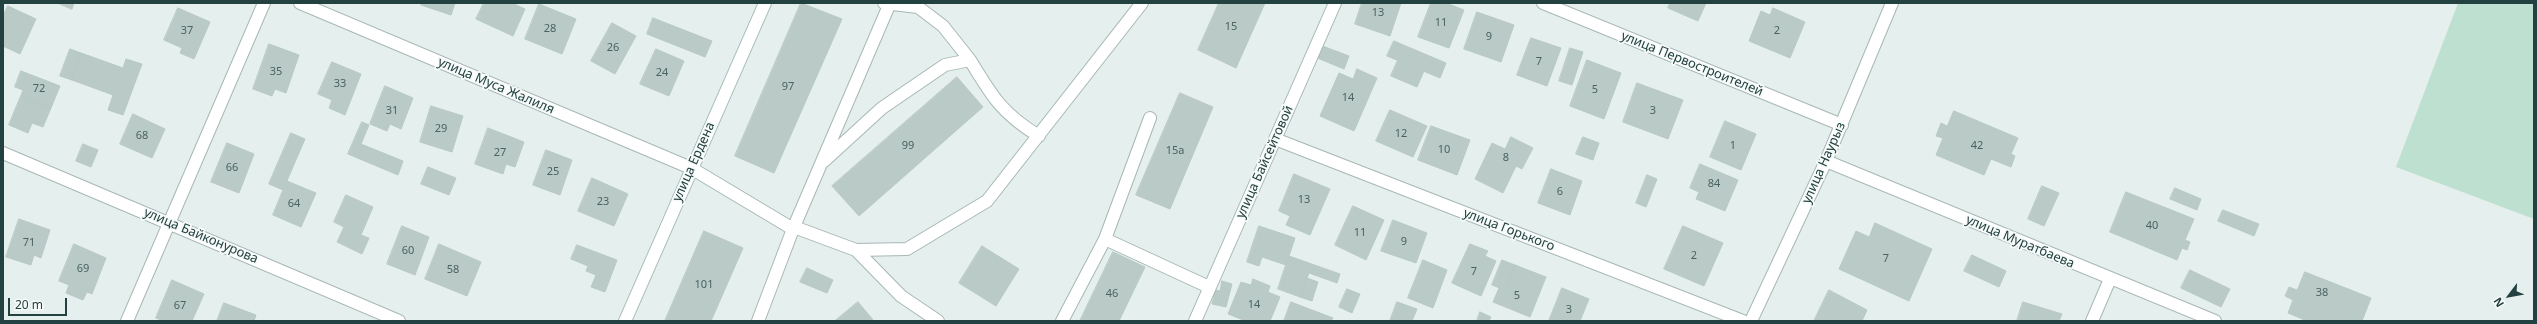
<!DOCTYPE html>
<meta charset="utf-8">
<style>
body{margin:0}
#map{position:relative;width:2537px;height:324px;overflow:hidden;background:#e5efed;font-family:"Noto Sans",sans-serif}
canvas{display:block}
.frame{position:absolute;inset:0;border:4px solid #234141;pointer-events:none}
.north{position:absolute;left:2489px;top:276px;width:40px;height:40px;-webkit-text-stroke:3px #f6fbf9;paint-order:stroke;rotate:238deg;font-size:11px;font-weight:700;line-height:16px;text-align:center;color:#234141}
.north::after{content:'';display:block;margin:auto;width:14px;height:18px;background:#234141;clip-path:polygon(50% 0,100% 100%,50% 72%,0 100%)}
.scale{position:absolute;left:8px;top:298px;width:59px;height:18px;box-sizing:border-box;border:2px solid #234141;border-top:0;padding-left:5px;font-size:12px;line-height:14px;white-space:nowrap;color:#234141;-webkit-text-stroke:3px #f6fbf9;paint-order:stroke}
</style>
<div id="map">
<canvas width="2537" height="324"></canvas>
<div class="frame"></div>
<div class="north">N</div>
<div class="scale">20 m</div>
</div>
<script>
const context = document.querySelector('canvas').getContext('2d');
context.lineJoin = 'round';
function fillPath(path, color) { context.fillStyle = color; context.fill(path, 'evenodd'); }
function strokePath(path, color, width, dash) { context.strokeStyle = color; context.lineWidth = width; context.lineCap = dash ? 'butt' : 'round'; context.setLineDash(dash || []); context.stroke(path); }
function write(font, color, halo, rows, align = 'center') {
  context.font = font + ' "Noto Sans",sans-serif'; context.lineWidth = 3.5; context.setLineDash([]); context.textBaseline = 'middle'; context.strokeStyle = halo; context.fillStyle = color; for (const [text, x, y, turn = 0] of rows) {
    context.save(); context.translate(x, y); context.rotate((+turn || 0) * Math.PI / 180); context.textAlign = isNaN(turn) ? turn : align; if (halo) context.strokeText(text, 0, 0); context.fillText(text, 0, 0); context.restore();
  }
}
fillPath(new Path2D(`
 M2458 3H2534V219L2396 167Z`), '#bee0d0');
const building = new Path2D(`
 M58 3H74L72 9Z
 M422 3H455L451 15 421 5Z
 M484 3H512L525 9 513 36 476 19Z
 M801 3 842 19 774 173 735 156Z
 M1219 3H1265L1236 68 1198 50Z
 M1362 3H1401L1390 36 1355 24Z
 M1431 3H1446L1464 10 1449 48 1418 37Z
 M1670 3H1706L1698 21 1668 8Z
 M539 4 576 19 562 54 525 39Z
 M8 6 36 19 20 54 3 46V16Z
 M178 8 210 22 194 59 180 53 182 48 164 40Z
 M1773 8 1805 22 1790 58 1749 41 1761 11 1770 15Z
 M1477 12 1514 25 1501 62 1464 49Z
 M653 18 712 41 705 57 647 34Z
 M612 23 636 36 615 74 591 61Z
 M1531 38 1561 48 1547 86 1517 75Z
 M1394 41 1446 63 1440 78 1387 56Z
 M269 44 299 55 286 93 275 89 272 96 253 89Z
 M1320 45 1349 56 1344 69 1315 57Z
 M1570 48 1583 52 1572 85 1559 81Z
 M70 49 81 53 72 80 60 76Z
 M656 49 684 61 669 96 640 84Z
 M81 53 123 68 126 59 142 64 123 115 108 110 113 95 72 80Z
 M1398 60 1424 71 1417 87 1391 76Z
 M1587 60 1621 73 1604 119 1570 106Z
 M332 62 361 74 345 115 329 108 332 100 318 94Z
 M1357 69 1377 78 1354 131 1320 116 1339 73 1353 79Z
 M21 71 60 86 51 108 21 96 23 90 15 87Z
 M957 77 983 107 859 216 832 186Z
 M1637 83 1683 100 1668 139 1623 122Z
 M385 86 413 98 401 129 390 124 387 131 370 124Z
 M1180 93 1213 107 1170 209 1136 195Z
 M21 96 51 108 43 127 32 123 28 133 9 125Z
 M431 106 463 116 452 152 420 142Z
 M1390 110 1427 126 1413 157 1376 141Z
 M1954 111 2018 138 2011 154 2015 156 2011 167 1991 159 1984 175 1936 155 1943 138 1936 136 1941 123 1947 126Z
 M133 114 165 129 152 158 120 144Z
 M1725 121 1756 134 1741 170 1710 157Z
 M362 122 369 125 361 144 403 161 398 175 348 154Z
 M1431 126 1470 140 1457 175 1418 160Z
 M488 128 524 142 515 167 506 164 503 174 475 164Z
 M291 133 305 139 283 190 269 184Z
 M1511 137 1533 148 1522 169 1516 166 1503 193 1475 179 1492 143 1505 149Z
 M1583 137 1599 143 1593 160 1576 154Z
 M227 143 254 154 239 193 211 182Z
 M83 144 98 150 91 167 76 161Z
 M546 150 572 160 560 195 533 185Z
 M1700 164 1738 180 1725 211 1696 199 1699 192 1690 188Z
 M428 167 456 178 449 195 421 184Z
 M1551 169 1582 181 1570 215 1538 203Z
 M1294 174 1330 189 1310 235 1286 225 1290 216 1279 211Z
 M1647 175 1657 179 1646 207 1636 203Z
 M592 178 628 194 614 226 578 211Z
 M287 181 316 193 301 227 273 215Z
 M2042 186 2059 193 2044 226 2028 219Z
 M2175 188 2201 199 2197 210 2170 199Z
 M2126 192 2194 219 2185 240 2190 242 2187 250 2182 248 2177 260 2110 232Z
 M346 195 373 207 361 235 369 238 362 254 337 242 344 227 334 222Z
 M1353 206 1384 220 1366 260 1335 245Z
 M2223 210 2259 224 2254 236 2218 221Z
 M19 219 50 230 41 258 34 255 31 265 6 257Z
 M1393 220 1427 233 1416 263 1381 251Z
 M1875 223 1932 249 1909 301 1839 269 1856 231 1869 237Z
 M402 226 429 237 415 275 387 264Z
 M1259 226 1295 238 1286 265 1262 257 1259 266 1247 262Z
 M1683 226 1723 243 1704 286 1664 269Z
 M704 231 743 248 711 321H665Z
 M74 244 106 258 92 294 87 292 83 300 66 293 69 285 59 281Z
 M439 244 481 262 467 296 425 279Z
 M1470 244 1488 251 1485 256 1496 261 1481 296 1452 283Z
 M577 245 617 260 605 292 591 287 596 275 586 271 588 266 571 259Z
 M982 246 1019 269 996 306 959 283Z
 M1113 252 1145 267 1119 321H1080Z
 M1972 255 2006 271 1999 287 1964 271Z
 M1289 256 1340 274 1337 283 1309 273 1300 297 1278 289Z
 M1423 260 1447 270 1433 308 1408 298Z
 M1502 260 1515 265 1505 290 1492 285Z
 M1515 265 1546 277 1530 317 1493 302 1499 288 1505 290Z
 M807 268 833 280 827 293 800 282Z
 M2190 270 2230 289 2221 307 2181 288Z
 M2305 272 2371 298 2362 321H2307L2288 313 2293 300 2285 296 2289 287 2297 290Z
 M1307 278 1318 282 1312 301 1300 297Z
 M1253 279 1270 286 1268 292 1280 297 1270 321H1246L1228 314 1241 282 1251 285Z
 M172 280 204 294 192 321H163L156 318Z
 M1222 281 1232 284 1226 307 1212 304 1215 290 1220 291Z
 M1562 288 1589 299 1580 321H1549Z
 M1347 289 1360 294 1352 313 1339 307Z
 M1829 290 1867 310 1862 321H1814Z
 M858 302 874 321H835Z
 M1291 302 1333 318 1331 321H1284Z
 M1397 302 1417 309 1412 321H1390Z
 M2023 302 2062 314 2059 321H2017Z
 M224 303 256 315 254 321H217Z
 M1480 312 1491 317 1489 321H1477Z`);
fillPath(building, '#bacac7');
strokePath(building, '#b7c9c6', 1);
const street = new Path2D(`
 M300 3 691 168 793 229
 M884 3 918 7 943 26 970 60
 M1543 3 1842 125
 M1275 139 1743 321
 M3 153 399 321
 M824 161 882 108 945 65 970 60C991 95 1002 114 1039 136
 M1826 161 2215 321
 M794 227 856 250 901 296 938 321
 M1105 239 1209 287
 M856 250 907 249 987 201 1142 3
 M127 321 264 3
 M758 321 793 229 890 3
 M1062 321 1105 239 1150 118
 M1195 321 1335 3
 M1751 321 1826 161 1892 3
 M2092 321 2110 279`);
const secondary = new Path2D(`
 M625 321 765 3`);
strokePath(street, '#a7b7b6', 14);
strokePath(secondary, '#a3bbb9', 14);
strokePath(street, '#fff', 12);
strokePath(secondary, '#fff', 12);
write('11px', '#496362', null, [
 ["13",1378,13],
 ["11",1441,23],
 ["15",1231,27],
 ["28",550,29],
 ["37",187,31],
 ["2",1777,31],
 ["9",1489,37],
 ["26",613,48],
 ["7",1539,62],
 ["35",276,72],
 ["24",662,73],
 ["33",340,84],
 ["97",788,87],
 ["72",39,89],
 ["5",1595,90],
 ["14",1348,98],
 ["31",392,111],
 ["3",1653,111],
 ["29",441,129],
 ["12",1401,134],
 ["68",142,136],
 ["99",908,146],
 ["1",1733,146],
 ["42",1977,146],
 ["10",1444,150],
 ["15а",1175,151],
 ["27",500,153],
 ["8",1506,158],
 ["66",232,168],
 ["25",553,172],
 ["84",1714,184],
 ["6",1560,192],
 ["13",1304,200],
 ["23",603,202],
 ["64",294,204],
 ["40",2152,226],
 ["11",1360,233],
 ["9",1404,242],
 ["71",29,243],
 ["60",408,251],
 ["2",1694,256],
 ["7",1886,259],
 ["69",83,269],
 ["58",453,270],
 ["7",1474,272],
 ["101",704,285],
 ["38",2322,293],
 ["46",1112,294],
 ["5",1517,296],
 ["14",1254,305],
 ["67",180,306],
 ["3",1569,310]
]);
write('13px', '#234141', '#f6fbf9', [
 ["улица Первостроителей",1692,64,22],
 ["улица Муса Жалиля",496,86,23],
 ["улица Ердена",694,162,-66],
 ["улица Байсейтовой",1265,162,-66],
 ["улица Наурыз",1824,163,-66],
 ["улица Горького",1509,230,21],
 ["улица Байконурова",201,236,23],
 ["улица Муратбаева",2020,242,23]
]);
</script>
